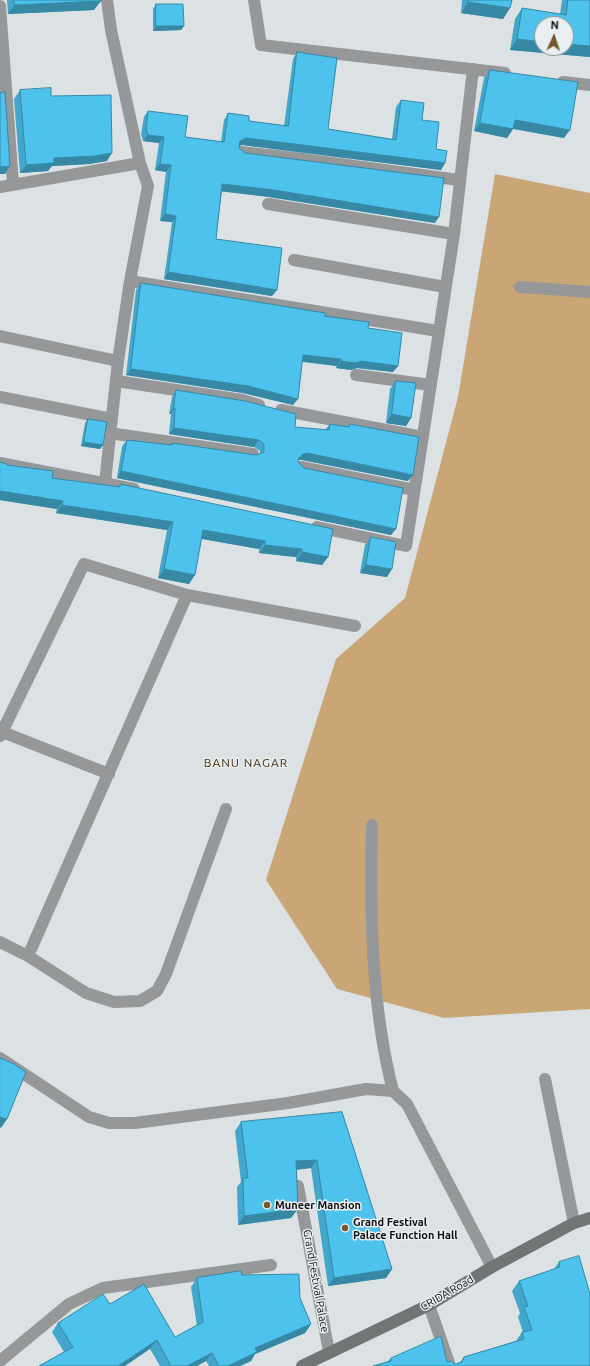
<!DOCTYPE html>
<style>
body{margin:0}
#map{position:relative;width:590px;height:1366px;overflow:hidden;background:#dce1e3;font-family:Ubuntu,sans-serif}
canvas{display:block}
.north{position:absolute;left:534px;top:16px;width:40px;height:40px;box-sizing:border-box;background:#e9eef0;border:1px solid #919496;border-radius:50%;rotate:3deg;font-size:11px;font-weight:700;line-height:16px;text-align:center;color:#0c0e0f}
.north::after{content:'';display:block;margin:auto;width:14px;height:18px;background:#77582d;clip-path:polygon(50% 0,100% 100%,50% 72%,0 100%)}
</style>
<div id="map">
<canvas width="590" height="1366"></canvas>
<div class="north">N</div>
</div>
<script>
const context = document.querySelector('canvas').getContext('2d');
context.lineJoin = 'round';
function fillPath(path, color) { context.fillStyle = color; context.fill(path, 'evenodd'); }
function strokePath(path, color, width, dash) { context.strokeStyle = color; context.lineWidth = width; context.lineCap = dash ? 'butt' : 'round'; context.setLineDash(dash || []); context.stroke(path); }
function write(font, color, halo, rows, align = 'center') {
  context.font = font + ' Ubuntu,sans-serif'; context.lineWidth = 3; context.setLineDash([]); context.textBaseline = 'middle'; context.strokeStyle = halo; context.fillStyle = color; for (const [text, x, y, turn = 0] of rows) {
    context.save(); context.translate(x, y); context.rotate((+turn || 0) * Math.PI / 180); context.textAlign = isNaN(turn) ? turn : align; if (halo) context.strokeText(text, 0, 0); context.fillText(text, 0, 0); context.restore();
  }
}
fillPath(new Path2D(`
 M495 174 590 193V1009L444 1018 337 989 266 880 336 659 405 598 458 397Z`), '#caa677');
strokePath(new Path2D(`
 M520 287 590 292
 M372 825C370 914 371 1005 393 1091`), '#959798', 12);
strokePath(new Path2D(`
 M254 0 261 45 505 73
 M0 6 13 184
 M563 82 590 85
 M241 152 295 158 459 180
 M0 187 140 163
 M268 204 454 234
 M294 260 445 287
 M130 281 438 331
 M0 336 118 361
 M356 375 431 385
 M116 381 242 400 259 405
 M0 397 112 419
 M281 410 423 437
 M109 433 253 454
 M0 463 134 489
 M301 467 414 490
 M105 483 118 361 130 281 148 186 140 163 111 30 107 0
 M317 527 406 546 454 234 473 69
 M0 731 109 774
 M0 736 84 564 187 595 355 626
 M0 942 28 956 86 993 114 1002 140 1001 157 991 166 974 226 809
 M28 956 187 595
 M0 1058 89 1117 109 1123H135L288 1103 366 1089 393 1091 407 1104 492 1267
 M545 1079 574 1223
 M298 1186 329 1352
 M429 1305 450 1366
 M0 1361 69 1304 103 1288 271 1265`), '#959798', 12);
strokePath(new Path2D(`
 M302 1366 429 1305 492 1267 574 1223 590 1218`), '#727576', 12);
fillPath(new Path2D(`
 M7 0H101L94 10 8 14Z
 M462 0H512L510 8 503 19 461 13Z
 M562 0H590V57L510 50 515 19 522 8 560 14Z
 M156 4 184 26 181 30 153 31V9Z
 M297 52 328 129 392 139 396 107 401 100 422 120 436 149 445 163 441 170 242 145 239 146V148L245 153 435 223 269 197 222 191 216 239 272 296 164 279 172 222 160 221 166 172 155 170 159 143 143 141 141 134 144 117 148 111 185 137 221 142 224 120 228 113 249 121 284 126 293 59Z
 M490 70 564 138 513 129 507 138 474 131 484 78Z
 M20 90 51 96 107 161 89 164 52 166 48 171 20 173 14 99Z
 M141 283 325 316 368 328 398 366 393 372 357 368 351 370 336 368 337 366 302 362 293 405 243 393 126 375 136 290Z
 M396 381 411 418 406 426 386 423 390 389Z
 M176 390 295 427 325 430 330 424 348 426 350 424 408 481 302 460H298L299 463 391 535 117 478 122 446 127 440 171 445 172 443 256 455 260 454V451L254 447 169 434 171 414H169L172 397Z
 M88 419 103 445 100 449 81 446 85 423Z
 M0 462 7 465 52 478 118 487 120 484 328 557 322 565 296 561V557L259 553V549L202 539 189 584 158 578 167 530 56 513 57 509 0 500Z
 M371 537 387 577 360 573 365 545Z
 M342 1112 392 1269 386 1278 328 1286 311 1168 297 1170 298 1209 291 1218 238 1225 237 1187 241 1182 235 1131 241 1122Z
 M559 1262 590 1366H373L388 1361 391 1358 447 1362 456 1364 460 1362 464 1357 516 1341 522 1332H523L518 1317 520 1313 512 1291 519 1281 554 1269Z
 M242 1275 300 1298 311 1324 305 1333 255 1354 251 1361 240 1366H209L206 1361 197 1366H160L150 1349 64 1352 52 1332 58 1323 110 1304 175 1337 197 1326 191 1287 197 1278Z`), '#42a7cb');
fillPath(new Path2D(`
 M101 1 94 10 8 14 15 5Z
 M468 2 510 8 503 19 461 13Z
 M156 26H184L181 30 153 31Z
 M517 39 542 42V48H566V44L590 46V57L510 50Z
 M515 120 570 130 564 138 509 128Z
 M480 123 513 129 507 138 474 131Z
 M148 135 164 137 159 143 143 141Z
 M246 138 445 163 441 170 242 145 235 147 240 141Z
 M112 153 107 161 89 164 52 166 48 171 20 173 26 165 54 158Z
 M160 164 171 165 166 172 155 170Z
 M10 166 5 174H0V167Z
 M222 184 274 190 439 217 435 223 269 197 218 191Z
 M165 214 176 216 172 222 160 221Z
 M168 272 277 290 272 296 164 279Z
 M303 355 341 359 337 366 299 361Z
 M341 361H361L398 366 393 372 357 368 351 370 336 368Z
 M131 369 248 386 298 399 293 405 243 393 126 375Z
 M174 408H175L171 414H169Z
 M392 414 411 418 406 426 386 423Z
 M174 428 259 440 254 447 169 434Z
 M84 442 103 445 100 449 81 446Z
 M307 453 413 475 408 481 302 460H298V459L303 454Z
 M121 471 396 529 391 535 117 478Z
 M0 491 63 501 57 509 0 500Z
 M62 505 173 522 167 530 56 513Z
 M203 530 265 541 259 549 197 538Z
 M265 545 302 549 296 557 259 553Z
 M302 552 328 557 322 565 296 561Z
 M366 565 392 569 387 577 360 573Z
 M164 569 195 575 189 584 158 578Z
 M0 1117 7 1119 1 1128 0 1127Z
 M317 1160 311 1168 290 1170 296 1161Z
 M298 1209 291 1218 238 1225 244 1216Z
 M392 1269 386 1278 328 1286 334 1278Z
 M311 1324 305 1333 255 1354 251 1361 240 1366H228L255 1348Z
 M157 1340 150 1349 125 1366H118Z
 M212 1353 206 1361 197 1366H187Z`), '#3688a5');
const building = new Path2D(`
 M14 0H101V1L15 5Z
 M468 0H512L510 8 468 2Z
 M568 0H590V46L566 44V24H542V42L517 39 522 8 566 15Z
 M156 4H183L184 26H156Z
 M297 52 337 58 328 129 396 140 401 100 424 103 422 120 439 122 436 149 447 151 445 163 246 138 240 141 239 148 245 153 444 178 439 217 274 190 222 184 216 239 282 248 277 290 168 272 176 216 165 214 171 165 160 164 164 137 148 135 146 128 148 111 188 116 185 137 224 142 228 113 249 116V121L288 126Z
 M490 70 578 82 570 130 515 120 513 129 480 123Z
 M51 88V96L111 95 112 153 95 156 54 158V163L26 165 20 90Z
 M5 92 10 166 0 167V93Z
 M141 283 325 313V316L369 322 368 328 402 333 398 366 361 361 356 363 341 361V359L303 355 298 399 248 386 131 369Z
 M396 381 416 383 411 418 392 414Z
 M176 390 245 401 296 414 295 427 329 430 330 424 349 427 350 424 419 437 413 475 307 453 303 454 298 459 299 463 304 468 403 488 396 529 121 471 127 440 172 445V443L256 455 264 452V444L259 440 174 428 175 408H174Z
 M88 419 107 422 103 445 84 442Z
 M0 462 7 464V465L53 471 52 478 120 487V484L333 529 328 557 302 552V549L265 545V541L203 530 195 575 164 569 173 522 62 505 63 501 0 491Z
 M371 537 396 542 392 569 366 565Z
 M0 1058 14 1064 26 1072 7 1119 0 1117Z
 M342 1112 392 1269 334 1278 317 1160 296 1161 298 1209 244 1216 243 1178H248L241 1122Z
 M579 1256 590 1294V1366H373L391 1361V1358L441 1336 447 1362 451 1361 456 1364 462 1362 464 1357 524 1339 522 1332 532 1330 524 1307 528 1306 519 1281 560 1267 559 1262Z
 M241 1271 242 1275 299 1274 300 1298 311 1324 255 1348 257 1352 228 1366H219L212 1353 187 1366H171L157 1340 118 1366H39L73 1347 58 1323 103 1294 110 1304 144 1284 175 1337 203 1322 197 1278Z`);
fillPath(building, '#4dc2ec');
strokePath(building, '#3688a5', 1);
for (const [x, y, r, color] of [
 [267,1205,4,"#77582d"],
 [345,1228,4,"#77582d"]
]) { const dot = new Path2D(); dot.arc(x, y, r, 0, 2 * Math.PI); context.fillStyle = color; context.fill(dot); strokePath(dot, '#e9eef0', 1.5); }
write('bold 11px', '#0c0e0f', '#e9eef0', [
 ["Muneer Mansion",275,1205],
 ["Grand Festival",353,1222],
 ["Palace Function Hall",353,1235]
], 'left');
write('11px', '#0c0e0f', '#e9eef0', [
 ["Grand Festival Palace",316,1281,80],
 ["CRIDA Road",447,1293,-30]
]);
context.letterSpacing = '1px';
write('12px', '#422a06', '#e9eef0', [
 ["BANU NAGAR",246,763]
]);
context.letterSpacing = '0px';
</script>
